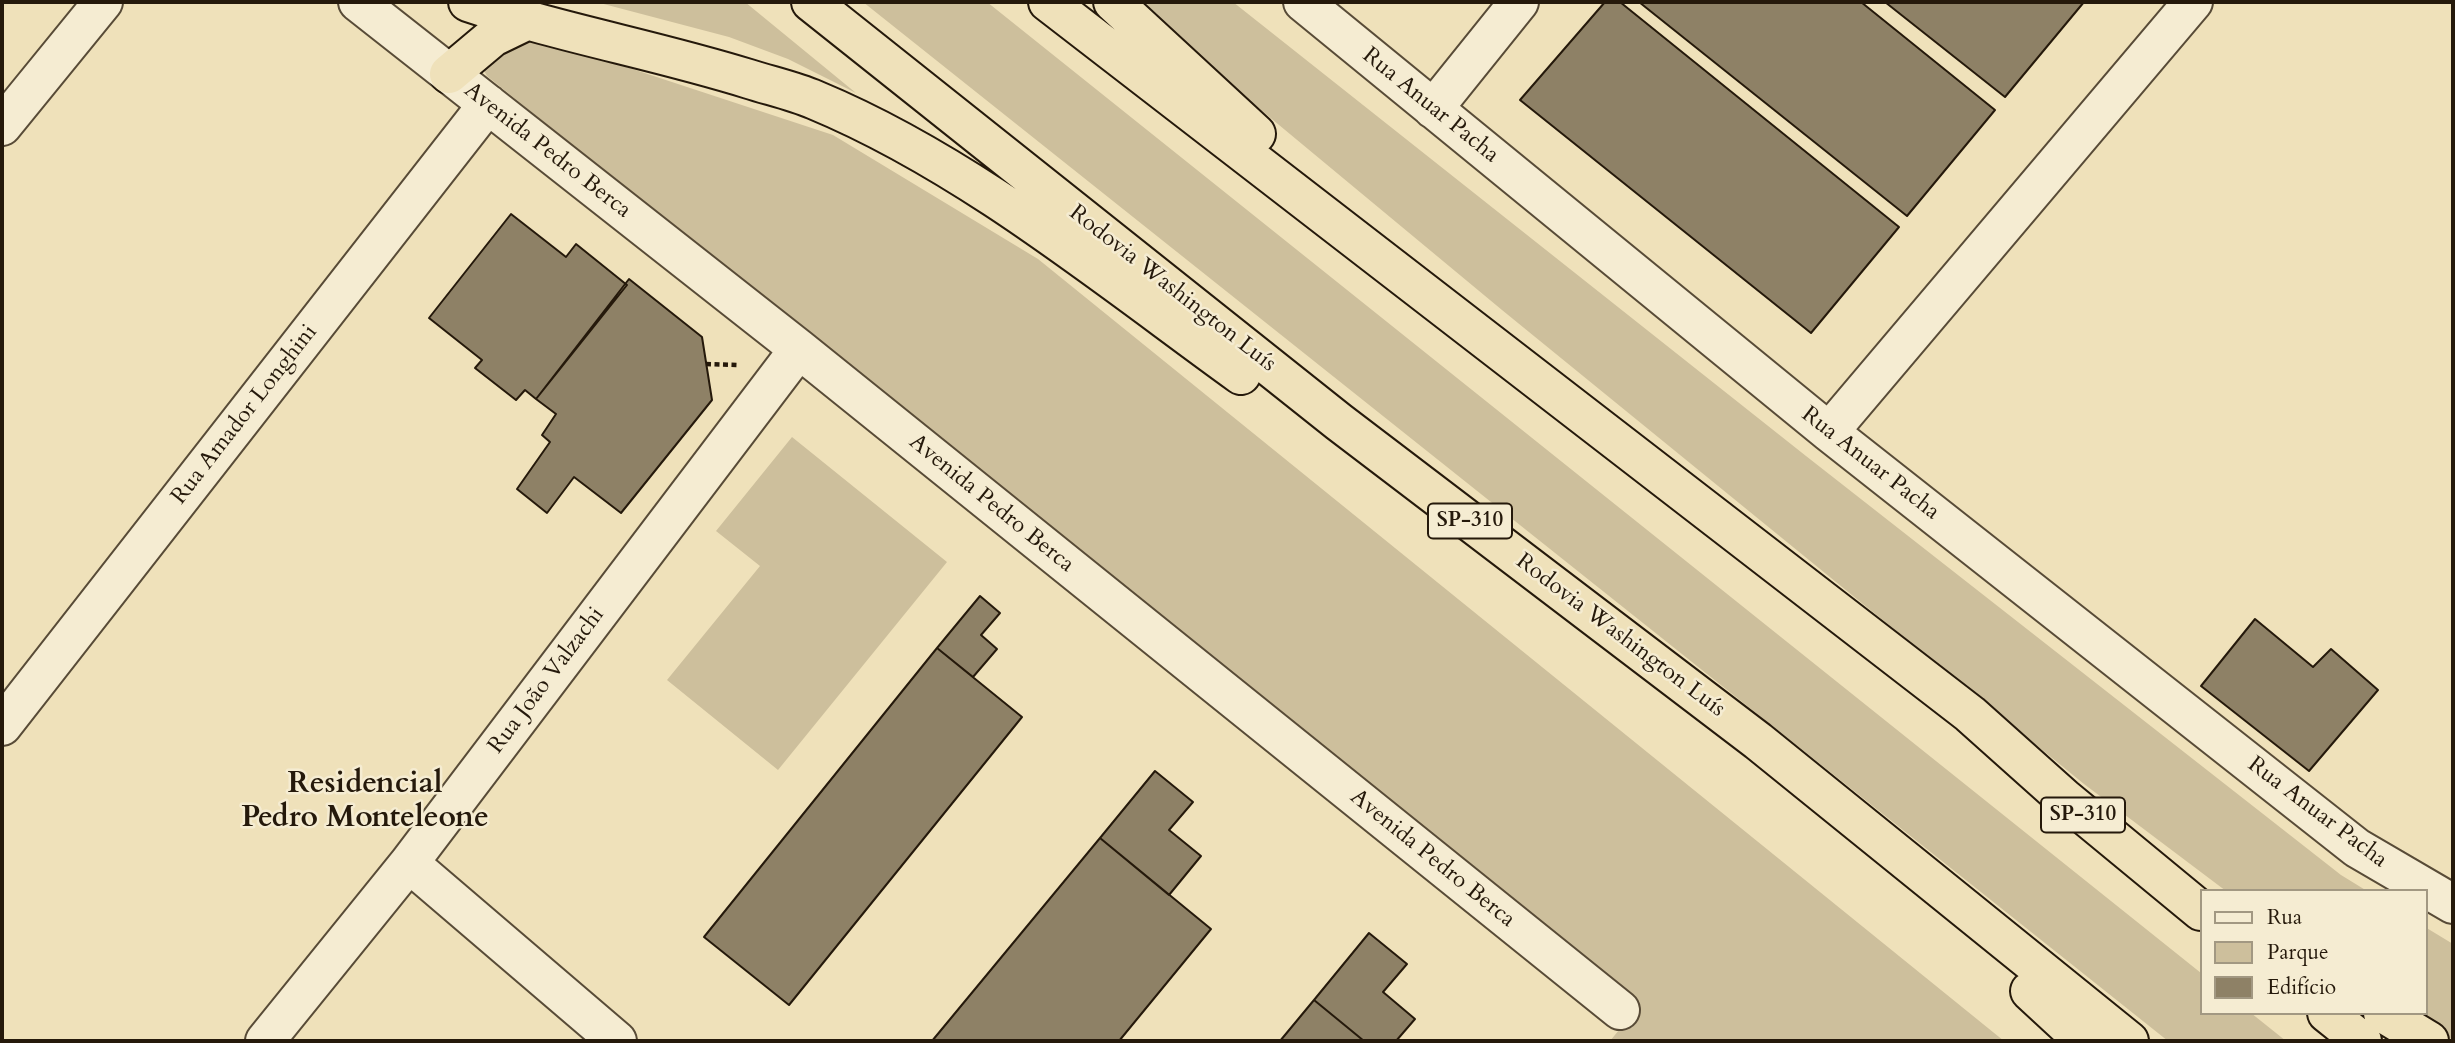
<!DOCTYPE html>
<meta charset="utf-8">
<style>
body{margin:0}
#map{position:relative;width:2455px;height:1043px;overflow:hidden;background:#efe1ba;font-family:Cardo,serif}
canvas{display:block}
.frame{position:absolute;inset:0;border:4px solid #25190b;pointer-events:none}
.legend{position:absolute;left:2200px;top:889px;width:228px;height:126px;box-sizing:border-box;background:#f5ecd2;border:2px solid #a29882;margin:0;padding:9px 12px;list-style:none;font-size:21px;color:#25190b}
.legend li{display:flex;align-items:center;gap:14px;height:35px}
.legend b{width:35px;border:2px solid #a29882}
</style>
<div id="map">
<canvas width="2455" height="1043"></canvas>
<div class="frame"></div>
<ul class="legend">
<li><b style="height:9px;background:#f5ecd2"></b>Rua</li>
<li><b style="height:19px;background:#cdbf9c"></b>Parque</li>
<li><b style="height:19px;background:#8e8166"></b>Edifício</li>
</ul>
</div>
<script>
const context = document.querySelector('canvas').getContext('2d');
context.lineJoin = 'round';
function fillPath(path, color) { context.fillStyle = color; context.fill(path, 'evenodd'); }
function strokePath(path, color, width, dash) { context.strokeStyle = color; context.lineWidth = width; context.lineCap = dash ? 'butt' : 'round'; context.setLineDash(dash || []); context.stroke(path); }
function write(font, color, halo, rows, align = 'center') {
  context.font = font + ' Cardo,serif'; context.lineWidth = 5; context.setLineDash([]); context.textBaseline = 'middle'; context.strokeStyle = halo; context.fillStyle = color; for (const [text, x, y, turn = 0] of rows) {
    context.save(); context.translate(x, y); context.rotate((+turn || 0) * Math.PI / 180); context.textAlign = isNaN(turn) ? turn : align; if (halo) context.strokeText(text, 0, 0); context.fillText(text, 0, 0); context.restore();
  }
}
fillPath(new Path2D(`
 M596 2H745L856 93 788 59 729 37Z
 M863 2H987L2201 973V1013H2251L2286 1041H2168Z
 M1142 2H1233L1806 456 2341 875 2367 891H2226L2084 784 1502 310 1173 37Z
 M526 34 833 135 1038 259 2004 1041H1610L1637 1008 487 76 479 62Z
 M792 437 947 562 778 770 667 680 760 566 716 531Z
 M2425 927 2453 944V1040L2404 1013H2425Z`), '#cdbf9c');
const building = new Path2D(`
 M1605 2H1620L1899 227 1811 333 1520 100Z
 M1639 2H1861L1995 110 1907 216Z
 M1885 2H2084L2005 97Z
 M511 214 566 257 576 244 627 285 536 399 525 390 516 400 475 368 482 360 429 318Z
 M629 279 702 337 712 400 621 513 574 477 547 513 517 489 550 442 542 435 556 414 536 399Z
 M980 596 1000 613 981 635 997 649 973 677 937 648Z
 M2255 619 2313 667 2331 649 2378 690 2309 771 2201 686Z
 M937 648 1022 717 789 1005 704 937Z
 M1155 771 1193 802 1169 830 1201 856 1169 895 1100 838Z
 M1100 838 1211 929 1119 1041H932Z
 M1369 933 1407 964 1383 992 1415 1019 1396 1041H1364L1314 1000Z
 M1314 1000 1364 1041H1280Z`);
fillPath(building, '#8e8166');
strokePath(building, '#25190b', 2);
const minor = new Path2D(`
 M358 2 799 349 1620 1010
 M1303 2 1829 432 2357 848 2453 904
 M1433 109 1519 2
 M2 126 103 2
 M1829 432 2193 2
 M2 726 488 104
 M409 863 617 1041
 M265 1041 409 863 799 349`);
const highway = new Path2D(`
 M468 2C560 33 656 50 749 79 771 86 794 91 815 100 967 163 1108 279 1241 375
 M811 2 1339 422 1758 741 2129 1041
 M1048 2 1970 714 2064 798 2201 911
 M1113 2 1256 134
 M449 74 493 37 526 21
 M2030 991 2084 1041
 M2327 1013 2362 1041
 M2383 1013 2429 1041`);
strokePath(minor, '#584b37', 42);
strokePath(highway, '#25190b', 42);
strokePath(new Path2D(`
 M706 364 737 365`), '#25190b', 4.5, [5, 3.5]);
strokePath(minor, '#f5ecd2', 38);
strokePath(highway, '#efe1ba', 38);
for (const [x, y, w] of [
 [1470,521,84],
 [2083,815,84]
]) { const box = new Path2D(); box.roundRect(x - w / 2, y - 17.5, w, 35, 5); context.fillStyle = '#f5ecd2'; context.fill(box); strokePath(box, '#25190b', 2); }
write('bold 21px', '#25190b', null, [
 ["SP-310",1470,521],
 ["SP-310",2083,815]
]);
write('23px', '#25190b', '#f5ecd2', [
 ["Rua Anuar Pacha",1430,106,39],
 ["Avenida Pedro Berca",547,151,38],
 ["Rodovia Washington Luís",1172,289,38],
 ["Rua Amador Longhini",245,415,-52],
 ["Rua Anuar Pacha",1870,464,38],
 ["Avenida Pedro Berca",991,504,39],
 ["Rodovia Washington Luís",1620,636,37],
 ["Rua João Valzachi",547,681,-53],
 ["Rua Anuar Pacha",2317,813,37],
 ["Avenida Pedro Berca",1432,859,39]
]);
write('bold 30px', '#25190b', '#f5ecd2', [
 ["Residencial",365,785],
 ["Pedro Monteleone",365,819]
]);
</script>
